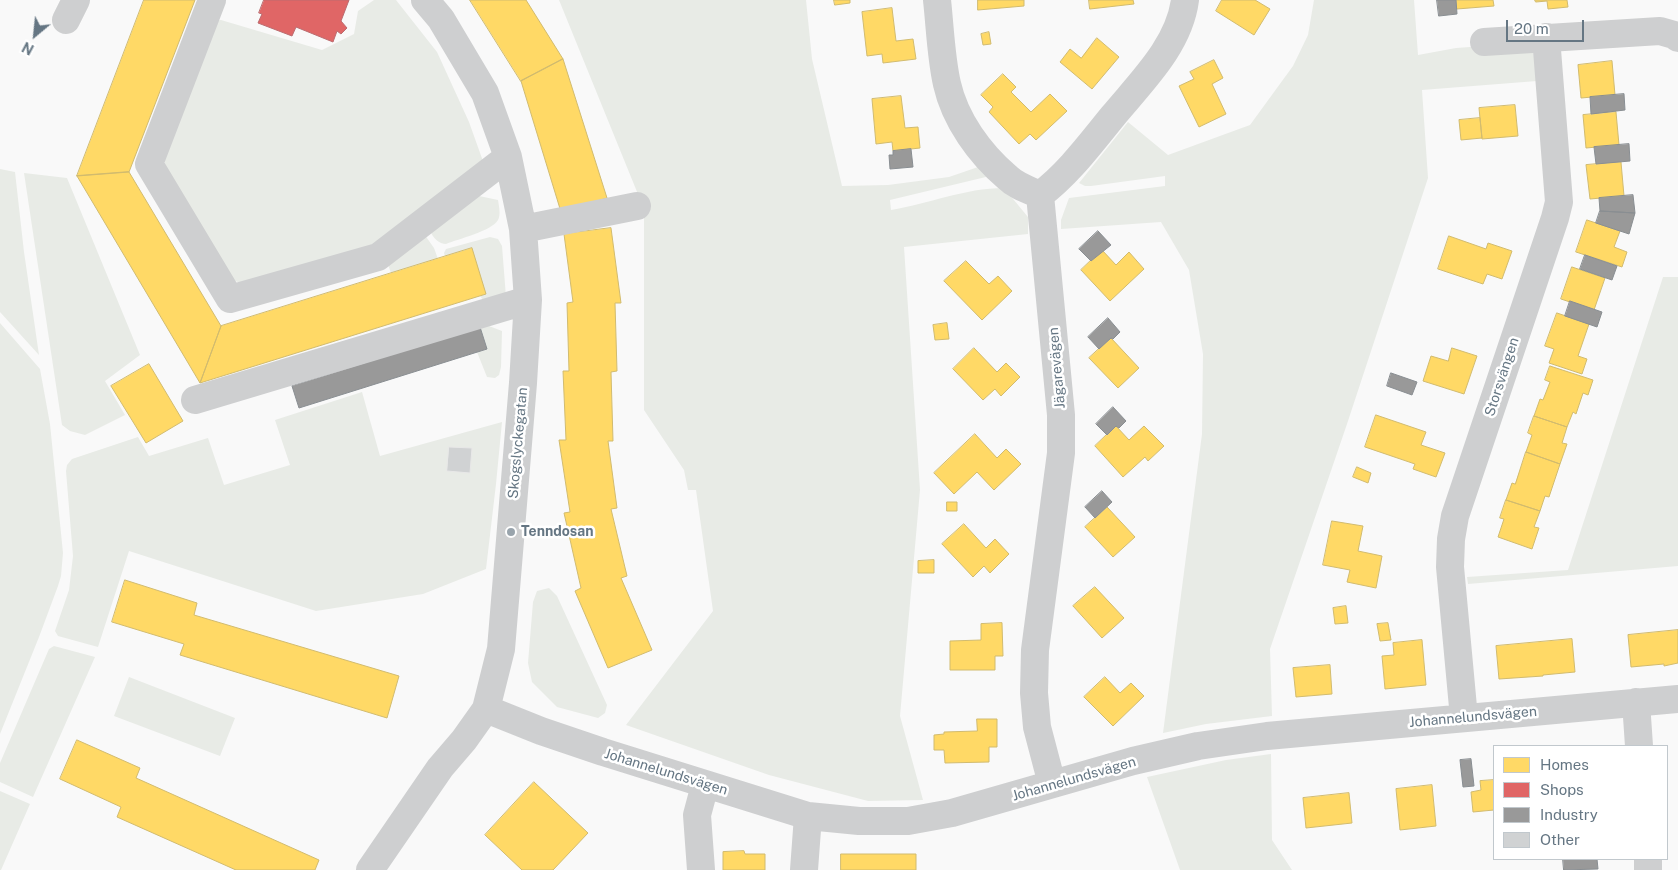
<!DOCTYPE html>
<meta charset="utf-8">
<style>
body{margin:0}
#map{position:relative;width:1678px;height:870px;overflow:hidden;background:#f9f9f9;font-family:"Public Sans",sans-serif}
canvas{display:block}
.legend{position:absolute;left:1493px;top:745px;width:175px;height:115px;box-sizing:border-box;background:#fff;border:1px solid #c1c8cd;margin:0;padding:6px 9px;list-style:none;font-size:15px;color:#657683}
.legend li{display:flex;align-items:center;gap:10px;height:25px}
.legend b{width:25px;border:1px solid #c1c8cd}
.north{position:absolute;left:10px;top:10px;width:50px;height:50px;-webkit-text-stroke:4px #fff;paint-order:stroke;rotate:208deg;font-size:14px;font-weight:700;line-height:20px;text-align:center;color:#657683}
.north::after{content:'';display:block;margin:auto;width:18px;height:22px;background:#657683;clip-path:polygon(50% 0,100% 100%,50% 72%,0 100%)}
.scale{position:absolute;left:1506px;top:20px;width:78px;height:22px;box-sizing:border-box;border:2px solid #657683;border-top:0;padding-left:6px;font-size:15px;line-height:18px;white-space:nowrap;color:#657683;-webkit-text-stroke:4px #fff;paint-order:stroke}
</style>
<div id="map">
<canvas width="1678" height="870"></canvas>
<ul class="legend">
<li><b style="height:14px;background:#ffd966"></b>Homes</li>
<li><b style="height:14px;background:#e06666"></b>Shops</li>
<li><b style="height:14px;background:#999"></b>Industry</li>
<li><b style="height:14px;background:#d0d2d3"></b>Other</li>
</ul>
<div class="north">N</div>
<div class="scale">20 m</div>
</div>
<script>
const context = document.querySelector('canvas').getContext('2d');
context.lineJoin = 'round';
function fillPath(path, color) { context.fillStyle = color; context.fill(path, 'evenodd'); }
function strokePath(path, color, width, dash) { context.strokeStyle = color; context.lineWidth = width; context.lineCap = dash ? 'butt' : 'round'; context.setLineDash(dash || []); context.stroke(path); }
function write(font, color, halo, rows, align = 'center') {
  context.font = font + ' "Public Sans",sans-serif'; context.lineWidth = 5; context.setLineDash([]); context.textBaseline = 'middle'; context.strokeStyle = halo; context.fillStyle = color; for (const [text, x, y, turn = 0] of rows) {
    context.save(); context.translate(x, y); context.rotate((+turn || 0) * Math.PI / 180); context.textAlign = isNaN(turn) ? turn : align; if (halo) context.strokeText(text, 0, 0); context.fillText(text, 0, 0); context.restore();
  }
}
fillPath(new Path2D(`
 M374 0H396L437 52 469 122 484 164 362 258 248 286 230 279 170 187 164 160 210 21 221 20 322 50 354 34 358 11Z
 M559 0H806L812 59 842 186 888 185 949 177 981 166 990 176 890 200 891 210C928 204 965 188 1004 188L1028 217V234L904 247 920 490 900 716 923 800 868 801 769 775 626 725 713 611 696 490H688L684 470 644 410V209Z
 M1314 0H1414L1418 55 1456 48 1484 46 1533 48 1537 81 1422 90 1428 178 1347 424 1270 649 1272 716 1206 724 1163 733 1202 434 1203 354 1189 270 1161 222 1061 229V220L1069 198 1165 186V176L1091 186H1085L1079 183 1128 122 1168 155 1250 125 1293 66 1308 35Z
 M0 169 15 172 24 252 39 355 0 312Z
 M24 173 67 178 140 355 105 381 125 415 85 435 70 431 62 425Z
 M479 196 498 200C499 206 501 215 498 220 492 231 458 239 446 244 434 243 431 232 426 223Z
 M422 231 434 248 438 259 391 273 386 259Z
 M490 237 498 239 502 246 506 297 488 307 480 296 486 294 445 256 444 253 446 249Z
 M1663 277H1678V566L1468 584 1467 577 1568 570Z
 M0 323 40 369 50 424 63 553 61 576 58 586 39 637 0 734Z
 M489 326 502 331 501 367 499 375 495 378 487 377 477 352 487 349 480 327Z
 M362 392 380 456 502 422 496 484 486 569 423 594 316 611 129 551 98 647 58 636 55 631 69 590 73 556 66 471 67 465 72 459 138 437 149 456 208 438 224 485 290 465 275 420Z
 M549 588 557 596 607 705 605 713 598 718 557 707 532 682 528 663 533 602 537 591Z
 M54 646 95 657 33 797 0 782V763L49 649Z
 M129 677 235 718 220 756 114 716Z
 M1271 754 1272 840 1292 870H1180L1147 777 1226 760Z
 M0 791 30 804 1 870H0Z`), '#e8ebe6');
const homes = new Path2D(`
 M144 0H195L129 172 77 176Z
 M470 0H526L563 59 521 81Z
 M834 0H850V3L835 5Z
 M978 0H1024V6L978 10Z
 M1089 0H1133L1134 4 1090 9Z
 M1222 0H1255L1270 9 1254 35 1216 11Z
 M1456 0H1493L1494 6 1457 9Z
 M1535 0H1567L1568 7 1548 9 1547 1 1536 2Z
 M892 8 896 41 913 39 916 59 883 63 882 54 867 56 862 12Z
 M989 32 991 44 983 45 981 34Z
 M1097 38 1119 57 1092 89 1060 62 1070 49 1081 58Z
 M563 59 607 198 561 212 521 81Z
 M1214 60 1223 78 1212 84 1226 114 1199 127 1179 86 1194 79 1190 72Z
 M1612 61 1615 95 1581 98 1578 65Z
 M1003 74 1016 87 1011 92 1031 112 1050 94 1067 111 1036 140 1030 134 1019 144 989 112 993 107 981 95Z
 M901 96 905 128 918 127 920 148 893 151 892 142 876 144 872 99Z
 M1515 105 1518 136 1482 139 1479 108Z
 M1616 112 1619 145 1586 148 1583 115Z
 M1480 118 1482 138 1461 140 1459 120Z
 M1621 162 1624 196 1590 199 1586 165Z
 M129 172 221 326 200 383 77 176Z
 M1587 220 1620 231 1614 247 1627 252 1622 267 1576 252Z
 M611 228 621 303H615L617 371 611 372 613 441H608L617 508 611 509 627 576 621 578 652 650 608 668 575 591 581 588 564 513 570 512 559 440H566L563 371H569L567 303 573 302 564 234Z
 M1449 236 1486 249 1488 243 1512 251 1502 279 1487 274 1483 284 1438 269Z
 M472 248 486 294 200 383 221 326Z
 M1102 250 1116 265 1129 252 1144 269 1110 301 1081 270Z
 M966 261 989 284 998 276 1012 291 982 320 944 281Z
 M1572 267 1605 278 1594 310 1561 299Z
 M1557 313 1589 324 1578 356 1587 359 1582 374 1549 363 1554 349 1545 346Z
 M947 323 949 339 935 340 933 325Z
 M1111 338 1139 368 1118 388 1089 358Z
 M974 348 997 372 1006 363 1020 377 1001 396 995 389 983 400 953 369Z
 M1452 348 1477 356 1464 394 1423 381 1431 356 1448 361Z
 M149 364 183 421 146 443 111 386Z
 M1550 366 1593 380 1588 395 1583 393 1576 414 1573 412 1567 427 1534 416 1540 399 1543 400 1550 382 1545 380Z
 M1376 415 1426 432 1421 445 1445 453 1436 477 1413 469 1415 464 1365 447Z
 M1534 416 1567 427 1562 443 1567 444 1560 464 1526 452 1532 435 1528 433Z
 M1116 426 1129 440 1144 426 1164 446 1148 461 1145 457 1123 477 1095 446Z
 M975 434 997 458 1006 449 1021 464 994 490 977 472 954 494 934 473Z
 M1526 452 1560 464 1549 497 1545 496 1540 511 1506 500 1512 483 1515 484Z
 M1357 467 1371 473 1368 483 1353 477Z
 M1506 500 1540 511 1534 527 1539 528 1532 549 1498 537 1504 519 1500 518Z
 M947 502H957V511H947Z
 M1107 507 1135 537 1113 557 1085 527Z
 M1332 521 1363 526 1358 551 1382 556 1376 588 1347 582 1350 570 1323 565Z
 M964 524 986 548 995 539 1009 554 990 573 984 566 973 577 942 544Z
 M934 560V573H918V561Z
 M125 580 197 603 194 615 399 676 387 718 180 655 184 644 112 622Z
 M1095 587 1124 618 1102 638 1073 606Z
 M1346 606 1348 623 1335 624 1333 608Z
 M1002 623 1003 656H995V670H950V641L981 640V624Z
 M1388 623 1391 640 1380 641 1377 624Z
 M1678 630V663L1664 666V664L1631 667 1628 635Z
 M1572 639 1575 672 1543 675V676L1499 679 1496 646Z
 M1422 640 1426 685 1385 689 1382 656 1394 655 1393 643Z
 M1330 665 1332 694 1296 697 1293 668Z
 M1105 677 1120 693 1131 683 1144 696 1113 726 1084 697Z
 M977 719H997V747H989V762L945 763 944 750H934V735L944 734V732L977 731Z
 M77 740 140 768 136 778 319 860 315 870H236L117 817 121 807 60 779Z
 M1494 780V810L1473 812 1471 792 1481 790 1480 781Z
 M534 782 588 833 553 870H522L485 835Z
 M1432 785 1436 826 1400 830 1396 789Z
 M1349 793 1352 823 1306 828 1303 798Z
 M744 851 745 854H765V870H723V852Z
 M841 854H916V870H841Z`);
fillPath(homes, '#ffd966');
strokePath(homes, '#d1bb6f', 1);
const shops = new Path2D(`
 M264 0H349L341 21 347 28 341 34 337 31 333 42 296 27 292 36 258 23 262 14 259 13Z`);
fillPath(shops, '#e06666');
strokePath(shops, '#bb6b6f', 1);
const industry = new Path2D(`
 M1437 0H1456L1457 14 1439 16Z
 M1624 94 1625 110 1591 114 1590 97Z
 M1629 144 1630 161 1596 164 1594 147Z
 M911 149 913 167 890 169 889 155H893V151Z
 M1633 195 1635 213 1600 211 1599 198Z
 M1600 211 1635 213 1629 234 1596 223Z
 M1098 231 1111 245 1091 261 1079 249Z
 M1585 255 1617 266 1612 280 1580 269Z
 M1570 301 1602 312 1597 327 1565 316Z
 M1108 318 1120 332 1113 339 1111 338 1099 349 1088 337Z
 M480 327 487 349 299 408 292 386Z
 M1391 373 1417 382 1412 395 1387 386Z
 M1113 407 1126 421 1119 428 1116 426 1107 435 1096 424Z
 M1102 491 1112 502 1095 518 1085 507Z
 M1471 759 1474 786 1463 787 1460 760Z
 M1563 859H1597L1598 869 1564 870Z`);
fillPath(industry, '#999');
strokePath(industry, '#898e92', 1);
const building = new Path2D(`
 M449 447 472 448 470 473 447 471Z`);
fillPath(building, '#d0d2d3');
strokePath(building, '#e8e8e8', 1);
strokePath(new Path2D(`
 M212 0 149 164 230 299 378 257 508 157
 M937 0C940 27 941 58 947 84 955 120 980 154 1007 177 1016 186 1029 190 1040 195
 M66 20 76 0
 M1484 42 1660 31 1674 35 1678 38
 M523 229 637 206
 M195 400 528 300
 M1636 702 1639 746
 M486 709 541 731 603 752 808 816 859 821H908L952 813 1133 761 1198 746 1267 736 1678 699
 M1464 718 1450 567 1451 539 1455 516 1555 218 1559 202 1546 37
 M1052 784 1037 727 1034 693 1035 650 1061 453V415L1040 195C1069 173 1090 144 1113 116 1141 82 1179 46 1185 0
 M1648 859V870
 M370 870 440 768 464 740 486 709 501 649 523 383 528 300 523 229 508 157 485 93 441 19 425 0
 M701 870 697 815 705 785
 M804 870 808 816`), '#cecfd0', 28);
for (const [x, y, r, color] of [
 [511,532,5,"#99a4ac"]
]) { const dot = new Path2D(); dot.arc(x, y, r, 0, 2 * Math.PI); context.fillStyle = color; context.fill(dot); strokePath(dot, '#fff', 2); }
write('14px', '#657683', '#fff', [
 ["Jägarevägen",1057,368,-95],
 ["Storsvängen",1502,377,-72],
 ["Skogslyckegatan",518,443,-85],
 ["Johannelundsvägen",1473,717,-5],
 ["Johannelundsvägen",666,772,17],
 ["Johannelundsvägen",1074,779,-16]
]);
write('bold 14px', '#657683', '#fff', [
 ["Tenndosan",521,532]
], 'left');
</script>
